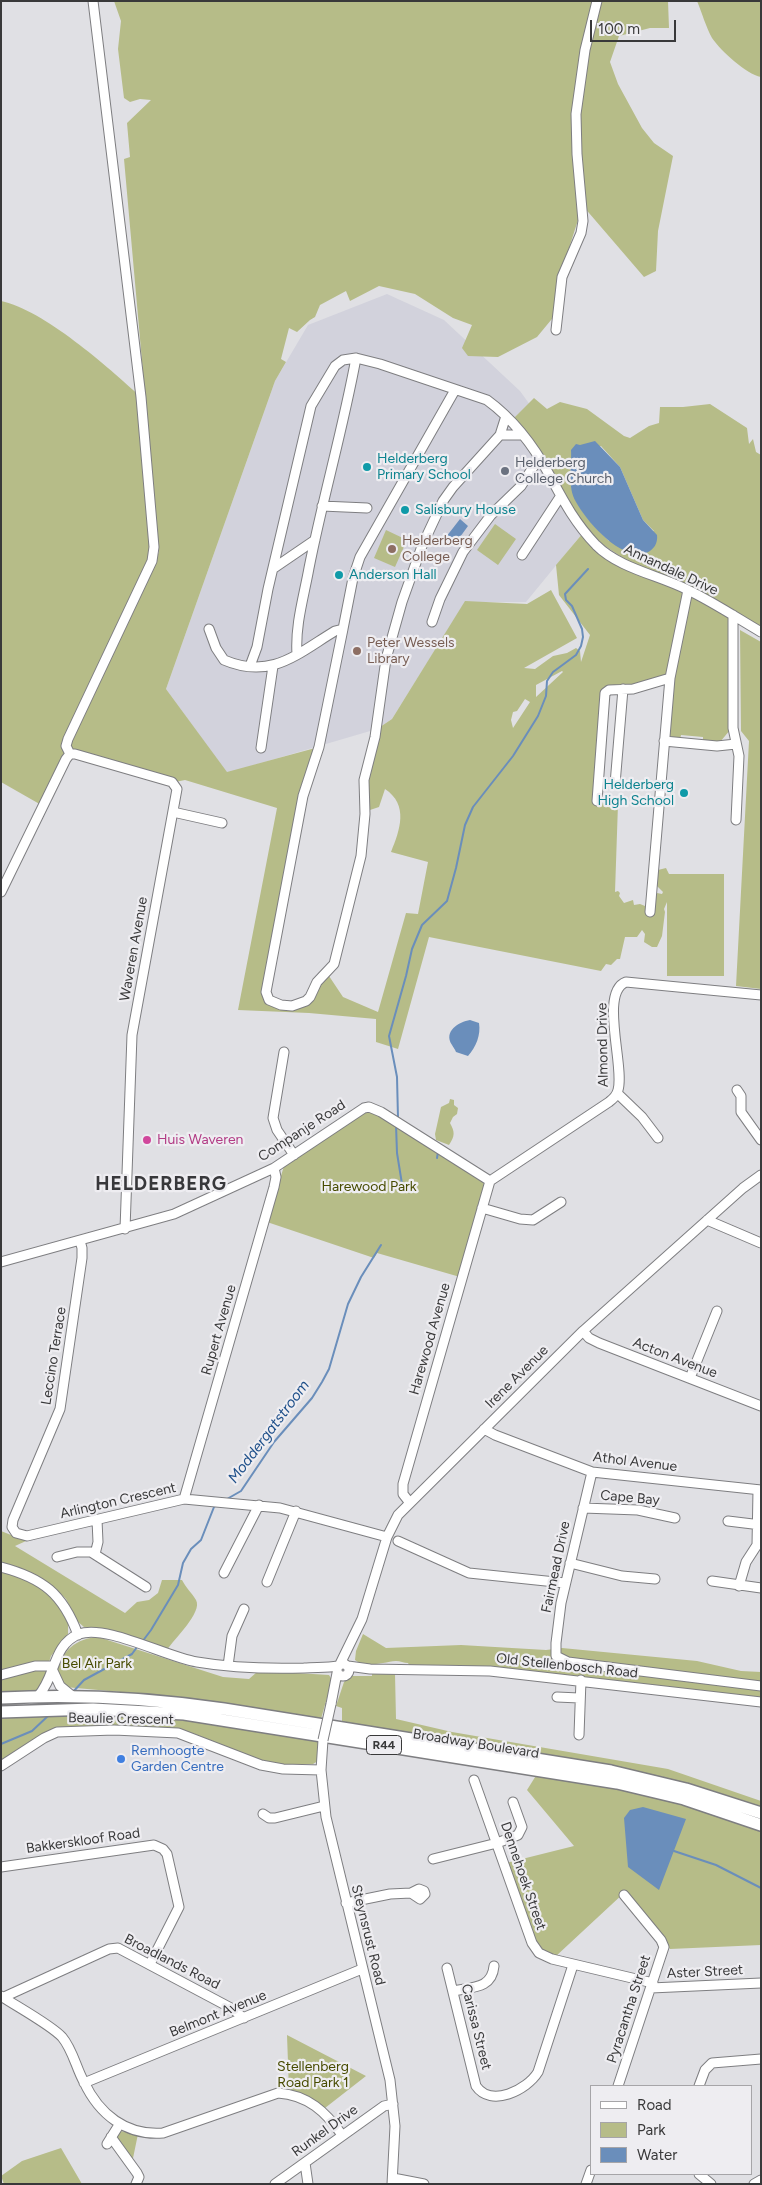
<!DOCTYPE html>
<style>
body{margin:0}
#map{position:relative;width:762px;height:2185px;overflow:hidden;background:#e0e0e4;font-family:Figtree,sans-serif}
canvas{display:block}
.frame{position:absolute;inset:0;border:2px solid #39393a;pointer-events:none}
.legend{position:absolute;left:590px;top:2085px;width:162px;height:90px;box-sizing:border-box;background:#eeedf1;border:1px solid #a6a5a8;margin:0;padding:6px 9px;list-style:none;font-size:15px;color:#39393a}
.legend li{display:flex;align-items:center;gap:10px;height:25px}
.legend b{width:25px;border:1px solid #a6a5a8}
.scale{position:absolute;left:590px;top:20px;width:86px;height:22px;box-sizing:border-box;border:2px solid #39393a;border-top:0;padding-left:6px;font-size:15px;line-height:18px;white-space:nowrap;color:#39393a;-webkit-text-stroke:4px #eeedf1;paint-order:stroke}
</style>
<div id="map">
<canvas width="762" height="2185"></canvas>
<div class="frame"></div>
<ul class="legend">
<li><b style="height:6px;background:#fff"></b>Road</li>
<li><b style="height:14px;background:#b6bc88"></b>Park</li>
<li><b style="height:14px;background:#6a8ebb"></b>Water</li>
</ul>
<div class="scale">100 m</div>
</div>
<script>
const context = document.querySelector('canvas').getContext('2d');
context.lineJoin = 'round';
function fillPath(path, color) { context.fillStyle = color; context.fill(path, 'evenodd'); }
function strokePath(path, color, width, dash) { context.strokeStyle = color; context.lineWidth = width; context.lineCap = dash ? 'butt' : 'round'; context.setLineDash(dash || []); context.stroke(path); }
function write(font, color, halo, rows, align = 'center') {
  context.font = font + ' Figtree,sans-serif'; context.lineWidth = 4.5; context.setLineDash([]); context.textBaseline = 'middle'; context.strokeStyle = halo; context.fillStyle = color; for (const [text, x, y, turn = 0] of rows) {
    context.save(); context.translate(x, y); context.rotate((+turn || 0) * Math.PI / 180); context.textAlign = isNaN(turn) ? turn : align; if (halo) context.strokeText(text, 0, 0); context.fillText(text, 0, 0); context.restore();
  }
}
fillPath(new Path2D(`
 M387 294 444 320 520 391 604 507 526 602H465L392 719 377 729 227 773 166 689 275 381 308 325Z`), '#d2d2dc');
fillPath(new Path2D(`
 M114 1H668L669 28H650L619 36 610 62 618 84 642 128 654 143 673 156 658 231 656 271 644 277 583 206H578V220L555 292 556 314 537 337 498 357 468 356 462 348 472 325 453 318 415 294 379 286 350 301 346 291 320 305 315 317 310 320 297 332 289 328 281 359 286 362 275 381 166 689 227 772 319 747 303 796 269 1000 300 1004 325 974 329 976 343 997 378 1012 406 913 418 914 428 862 391 852C400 830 409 805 385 789L379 807 370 810C366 786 368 772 377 748L373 747 377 729 392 719 465 601 527 604 551 590 577 638 524 668 535 669 553 656 567 653 576 648 580 651 581 662 590 635 559 595 556 565 583 533 596 548 685 591 669 674 664 679 607 689 594 803 618 804 615 892 618 891 620 893 619 896 624 903 633 900 634 905 640 904 645 906V908L647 910 657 893 662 894 663 892 655 884 658 870 666 868 669 874H724V976H667V902L664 909 665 912 662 936 657 947H652L644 942 645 934 642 930 637 937H625L620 959H617L611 965 606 964 601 971 429 937 398 1049 376 1042V1019L309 1013 238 1010 277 808 185 780 175 782 71 750 68 745 159 552 124 159 130 157 127 123 151 100 140 99 130 102 124 98 118 49 121 21ZM562 671 563 672 536 697V685ZM525 699 530 702 513 728 511 720 513 712 517 711Z
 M697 1H761V77C746 74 721 51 712 38 706 27 702 13 697 1Z
 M1 301C44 310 108 367 141 397L154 547 68 739 70 754 43 806 1 782Z
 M534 398 547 409 560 402 587 409 624 436 630 438 649 426 659 423 660 407H683L710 404 747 428 749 444 753 439 756 452 761 455V631L629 562 599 542 584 527 551 477 547 459 516 421 515 417ZM601 446 620 467 643 520 654 531 609 541C584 516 564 496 572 459Z
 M495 524 516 539 498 565 477 550Z
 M386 530 407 540 395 567 374 558Z
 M688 594 730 618V730L720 742 703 741V737L681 735 680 740 669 738 672 679Z
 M740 630 761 642V989L736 986 749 741 741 731Z
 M450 1099 454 1100V1105L458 1108 457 1114 453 1117 450 1123C455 1132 455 1136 449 1145L436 1140 435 1134 441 1107 449 1103Z
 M359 1113H377L486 1184 460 1277 377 1253 374 1258 267 1222 284 1166Z
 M1 1531 26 1541 15 1546 125 1613 137 1602 149 1600 158 1593 162 1580H182C186 1588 192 1593 196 1600 203 1612 174 1639 167 1650L111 1630 84 1627 77 1621 66 1599 54 1587 27 1571 1 1564Z
 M1 1571 38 1583 62 1608 68 1621V1634L51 1656 48 1665 47 1679 38 1690 1 1693Z
 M363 1634 386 1648 461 1645 546 1650 562 1648 697 1661 741 1671 761 1672V1698L459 1665H409L408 1663C404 1663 400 1661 396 1661 383 1662 366 1669 355 1660L356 1651Z
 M98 1637 223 1677 249 1679 257 1672 264 1671 329 1675 332 1680 321 1719 165 1696 65 1687 57 1672C61 1651 77 1638 98 1637Z
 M372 1674H395L396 1719 452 1732 668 1769 761 1801V1808L663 1777 612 1766 342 1722V1708L336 1706 344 1682 351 1676H372Z
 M63 1714 159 1718 206 1723 318 1741V1761L313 1764H275L261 1761 195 1734 167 1728 99 1726 59 1728 1 1761V1716Z
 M537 1774C613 1786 689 1802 761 1830V1945L670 1949 625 1892 555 1957 538 1948 506 1863 574 1846 527 1790Z
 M287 2035 366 2076 325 2108 289 2091Z
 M120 2131 138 2134 132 2163 115 2137Z
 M61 2148 82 2184H4L1 2176 22 2161Z`), '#b6bc88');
fillPath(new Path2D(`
 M595 441 620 467 643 520 657 535C658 543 654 550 646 553 621 561 587 522 576 502 567 487 572 466 571 450L576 444 580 445Z
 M460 519 468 526 455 544 446 537Z
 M470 1020 479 1023C481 1035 476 1047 468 1056L456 1052C455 1049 453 1047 452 1045 443 1031 459 1022 470 1020Z
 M643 1807 686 1819 659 1890 628 1867 624 1818 630 1810Z`), '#6a8ebb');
strokePath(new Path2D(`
 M398 1118 397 1077 389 1036 406 976 412 949 422 925 447 901 456 868 465 825 473 807 513 756 538 716 546 696 547 681 553 672 576 655 581 646 583 637 582 629 572 606 566 600 565 594 588 569
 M396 1125 397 1153 402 1184
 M437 1158 438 1152
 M227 1499 241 1491 274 1442 312 1398 322 1382 329 1369 348 1304 361 1277 381 1245
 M142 1642 151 1630 178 1585 183 1563 191 1549 201 1540 214 1507 216 1505
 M72 1693 84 1680 132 1654 137 1647
 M1 1744 32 1731 49 1715
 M674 1851 716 1865 761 1888`), '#6a8ebb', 2);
const minor = new Path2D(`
 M556 330 562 277 581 233 583 221 577 154 576 114 585 50 597 1
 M500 435H522
 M322 506 367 508
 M522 555 560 497
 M274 568 315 540
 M733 615V728L739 756 736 820
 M432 622 440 599 463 552 491 515 521 486 539 458
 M209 629 216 648 224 660C271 680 297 654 335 631L343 629 353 578 360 557 455 390
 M343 629 319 747 303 796 266 992 269 1000 281 1005 292 1006 306 1001 310 997 317 982 334 964 361 856 365 814 364 780 375 737 386 659 402 602 422 546 443 501 453 487 500 435 506 416
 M297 654C295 625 304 596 309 568 323 497 343 429 356 358
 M250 666 257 647 268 589 311 406 335 366 343 360 356 358 380 364 487 400C513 419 535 448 550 476 564 502 575 523 596 545 620 569 659 575 688 590 713 602 737 618 761 632
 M664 741 717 746 736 744
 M261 748 273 666
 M70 754 66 746 68 739 152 561 154 547 141 397 93 1
 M70 754H75L172 782 177 789 132 1035 125 1229
 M615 784 623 689
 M597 801 605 693 609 690 633 689 670 678
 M173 812 222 823
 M1 892 66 759 70 754
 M650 912 670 678 688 590
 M284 1052 273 1118 277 1130 294 1155
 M737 1090 741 1096V1112L761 1140
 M617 1093 642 1117 658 1138
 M490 1181 609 1102C613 1099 617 1095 618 1090 625 1067 599 992 626 982L761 995
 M482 1208 520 1219 533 1220 561 1202
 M707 1220 761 1243
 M80 1241 82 1248V1258L60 1409 13 1520 12 1527 16 1533 27 1536 184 1499 280 1508 387 1537
 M1 1262 174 1214 274 1168 364 1108 369 1107 381 1112 490 1181
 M583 1331 589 1338 599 1343 761 1406
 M690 1378 717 1311
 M484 1429 495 1435 592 1472 761 1490
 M592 1472 561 1603 556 1643V1656L568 1662 761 1686
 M184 1499 274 1187 276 1177 274 1168
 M410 1503 403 1494V1484L490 1181
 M583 1508 638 1510 675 1518
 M728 1521 761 1525
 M398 1541 469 1573 565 1583
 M95 1554 98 1542 97 1520
 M57 1557 77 1552H91L146 1587
 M570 1563 622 1576 655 1579
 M1 1567C43 1578 63 1594 78 1635
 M224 1573 259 1505
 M712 1581 761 1588
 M267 1582 296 1511
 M739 1586 746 1562 757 1545 758 1490
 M337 1670a6 6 0 1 1 12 0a6 6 0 1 1-12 0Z
 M340 1664 362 1619 387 1537 398 1515 583 1331 743 1188 761 1175
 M228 1666 232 1636 244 1609
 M348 1666 370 1669 490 1671 761 1702
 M53 1671 60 1686 71 1695
 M1 1675 35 1666H53
 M38 1696C56 1677 52 1645 79 1634 106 1624 166 1657 197 1662 232 1668 268 1669 304 1668 316 1667 326 1668 338 1666
 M557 1697 579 1698
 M331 1704 337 1673
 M579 1735 581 1680
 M323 1740 321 1770 326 1817 390 2080 395 2126 392 2184
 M1 1766 44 1738 57 1732 114 1730 178 1733 261 1765 283 1769 321 1770
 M474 1780 532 1943 539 1953 552 1959 653 1983
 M263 1814 269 1818H275L324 1806
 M433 1859 497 1843 518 1835 522 1827 513 1802
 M1 1867 154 1845 163 1849 167 1854 179 1907 150 1964
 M346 1903 390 1894 411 1893 419 1889 424 1891 425 1894 420 1899 411 1893
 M447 1968 476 2086C491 2108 527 2090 538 2072L573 1965
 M651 1988 761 1983
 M453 1991C472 1987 492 1989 494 1966
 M1 1996C16 2006 51 2025 62 2037 73 2050 76 2068 84 2082 99 2114 126 2136 163 2133L278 2093C308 2095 326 2112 342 2135
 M4 1997 109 1949 118 1948 231 2008 244 2018
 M84 2083 362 1969
 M618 2086 664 1947 661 1940 624 1895
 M699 2086 705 2070 712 2063 761 2059
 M111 2137 137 2173 139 2177 136 2184
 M107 2144 119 2125
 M305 2163 308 2184
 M699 2174 711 2184
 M393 2178 424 2184
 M275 2184 384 2106 393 2104
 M586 2184 591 2170
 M754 2184 761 2180`);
const major = new Path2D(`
 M1 1698C76 1694 150 1698 224 1709L611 1771 686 1789 761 1813
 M1 1712 93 1709 184 1714 617 1783 684 1799 761 1825`);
strokePath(minor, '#7e7e81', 11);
strokePath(major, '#7e7e81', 14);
strokePath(minor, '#fff', 9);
strokePath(major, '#fff', 11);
const minorBridge = new Path2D(`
 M323 1740 331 1704`);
strokePath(minorBridge, '#7e7e81', 11, []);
strokePath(minorBridge, '#fff', 9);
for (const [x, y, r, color] of [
 [367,467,5,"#0f9aa8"],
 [505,471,5,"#6b7280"],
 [405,510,5,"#0f9aa8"],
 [392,549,5,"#8d6e63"],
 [339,575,5,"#0f9aa8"],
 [357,651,5,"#8d6e63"],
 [684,793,5,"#0f9aa8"],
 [147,1140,5,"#d1479c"],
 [121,1759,5,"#3f7fe0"]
]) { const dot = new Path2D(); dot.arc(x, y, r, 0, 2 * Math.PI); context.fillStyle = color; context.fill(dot); strokePath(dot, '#eeedf1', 2); }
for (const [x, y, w] of [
 [384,1745,35]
]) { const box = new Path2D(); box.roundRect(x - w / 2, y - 9.5, w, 19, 4); context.fillStyle = '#eeedf1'; context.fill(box); strokePath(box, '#39393a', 1); }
write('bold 12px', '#39393a', null, [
 ["R44",384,1745]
]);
write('14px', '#0d838f', '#eeedf1', [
 ["Helderberg",377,459],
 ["Primary School",377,475],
 ["Salisbury House",415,510],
 ["Anderson Hall",349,575],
 ["Helderberg",674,785,"right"],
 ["High School",674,801,"right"]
], 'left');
write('14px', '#5b616d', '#eeedf1', [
 ["Helderberg",515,463],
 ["College Church",515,479]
], 'left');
write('14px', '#785e54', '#eeedf1', [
 ["Helderberg",402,541],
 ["College",402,557],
 ["Peter Wessels",367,643],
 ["Library",367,659]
], 'left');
write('14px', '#39393a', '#eeedf1', [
 ["Annandale Drive",671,570,25],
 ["Waveren Avenue",134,949,-80],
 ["Almond Drive",603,1045,-91],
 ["Companje Road",302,1131,-33],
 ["Rupert Avenue",219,1330,-74],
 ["Harewood Avenue",430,1339,-74],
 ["Leccino Terrace",54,1356,-81],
 ["Acton Avenue",675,1358,21],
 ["Irene Avenue",517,1377,-45],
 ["Athol Avenue",635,1462,7],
 ["Cape Bay",630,1498,5],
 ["Arlington Crescent",118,1501,-13],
 ["Fairmead Drive",556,1567,-78],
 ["Old Stellenbosch Road",567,1666,6],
 ["Beaulie Crescent",121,1719,1],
 ["Broadway Boulevard",476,1744,9],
 ["Bakkerskloof Road",83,1841,-8],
 ["Dennehoek Street",523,1876,71],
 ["Steynsrust Road",368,1935,76],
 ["Broadlands Road",172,1962,27],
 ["Aster Street",705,1972,-3],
 ["Pyracantha Street",629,2009,-72],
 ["Belmont Avenue",218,2014,-22],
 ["Carissa Street",476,2027,76],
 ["Runkel Drive",325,2131,-36]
]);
write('14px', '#b23c85', '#eeedf1', [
 ["Huis Waveren",157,1140]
], 'left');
write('14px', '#474b00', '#eeedf1', [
 ["Harewood Park",369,1187],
 ["Bel Air Park",97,1664],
 ["Stellenberg",313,2067],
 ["Road Park 1",313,2083]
]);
write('14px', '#366cbe', '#eeedf1', [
 ["Remhoogte",131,1751],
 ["Garden Centre",131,1767]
], 'left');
write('italic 15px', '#1f508a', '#eeedf1', [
 ["Moddergatstroom",269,1432,-53]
]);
context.letterSpacing = '1px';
write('bold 19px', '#38383b', '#eeedf1', [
 ["HELDERBERG",161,1184]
]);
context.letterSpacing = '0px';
</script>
